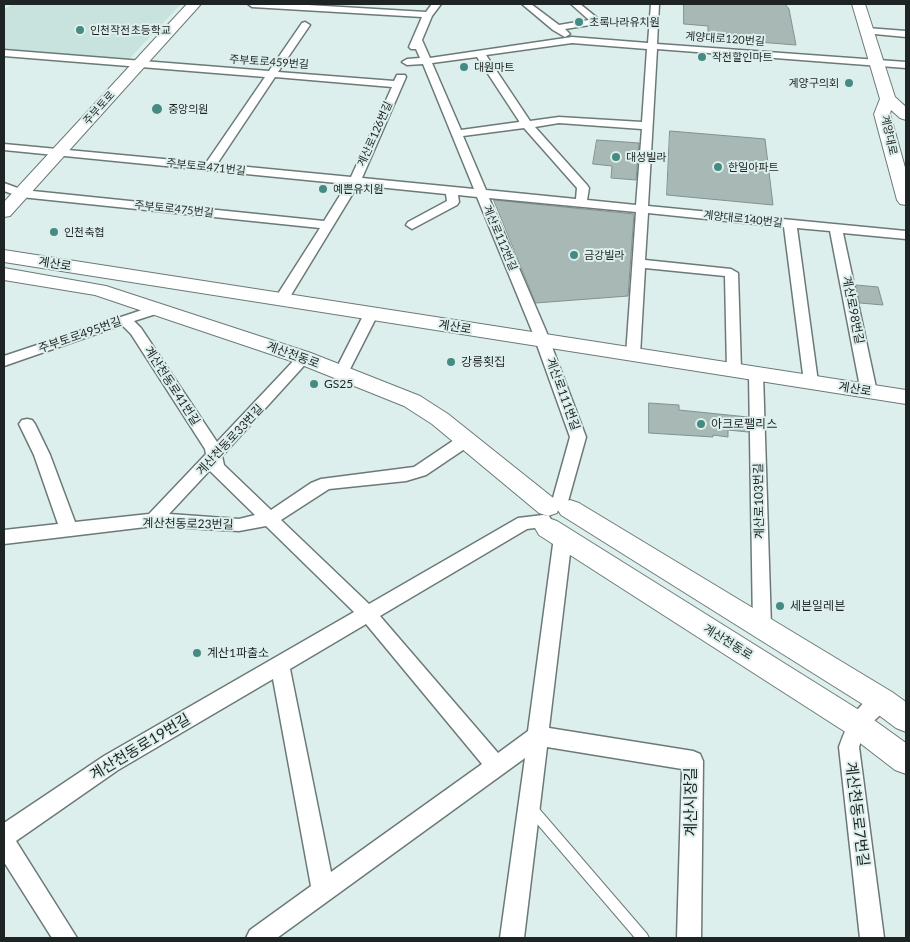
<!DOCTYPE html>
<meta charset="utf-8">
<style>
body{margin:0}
#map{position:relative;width:910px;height:942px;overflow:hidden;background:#ddefec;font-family:Lato,sans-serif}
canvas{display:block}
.frame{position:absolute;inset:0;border:5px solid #1e2423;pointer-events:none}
</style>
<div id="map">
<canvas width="910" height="942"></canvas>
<div class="frame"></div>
</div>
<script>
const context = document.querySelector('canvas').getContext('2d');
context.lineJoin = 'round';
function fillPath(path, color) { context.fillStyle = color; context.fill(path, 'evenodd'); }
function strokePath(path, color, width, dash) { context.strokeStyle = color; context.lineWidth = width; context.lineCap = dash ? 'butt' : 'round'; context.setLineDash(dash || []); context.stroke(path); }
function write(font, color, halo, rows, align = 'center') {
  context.font = font + ' Lato,"Noto Sans KR",sans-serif'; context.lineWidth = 4; context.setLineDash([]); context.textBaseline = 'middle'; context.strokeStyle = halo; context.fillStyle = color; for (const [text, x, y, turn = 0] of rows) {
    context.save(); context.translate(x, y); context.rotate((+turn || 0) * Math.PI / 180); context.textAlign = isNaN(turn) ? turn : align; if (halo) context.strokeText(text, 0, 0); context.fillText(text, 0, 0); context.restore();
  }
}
fillPath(new Path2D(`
 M12 4H181L128 60 4 50V10Z`), '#c8e2de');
const building = new Path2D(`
 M684 4H785L789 9 796 45 708 38V26L684 24Z
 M670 131 765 139 773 205 667 195Z
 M597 140 639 143 636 180 611 178 612 166 593 164Z
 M494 200 634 214 628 296 536 303Z
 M856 285 878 287 883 305 860 303Z
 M649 403 679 405V410L748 417V432L728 430V437L713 435V437L649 433Z`);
fillPath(building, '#a7b8b5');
strokePath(building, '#81918f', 1);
const lane = new Path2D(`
 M531 802 535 804 647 934 649 938H635L527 812 525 808 527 804Z`);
const street = new Path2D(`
 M248 4H291L426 12 432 4H441L432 16 422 40 430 58 572 37 648 43 651 4H659L657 44 906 62V68L657 49 648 206 906 231V239L843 233 877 392 874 396H864L861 392 830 231 797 228 818 382 816 385H806L804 382 784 227 648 213 645 260 731 269 738 273 741 370 739 373H729L727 370 725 276 645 268 640 355 638 358H628L626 355 636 212 489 198 546 331 586 437 567 505 565 509 559 511 553 509 551 505 570 437 532 331 477 197 458 195 459 202 457 205 412 229 406 225 408 222 447 201 446 194 358 185 288 300 281 304 274 300 320 228 21 197 4 191V183L23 190 324 221 347 184 4 150V144L206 163 265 77 4 56V50L269 71 302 23 305 22 310 25 278 72 394 81 397 75H405L406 77 362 178 474 189 423 64 407 65 402 62 407 59 420 58 416 49H411L409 47 422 17 252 7ZM572 43 647 49 642 122 559 117 530 121 486 55ZM477 57 519 121V122L461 130 432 63ZM275 77 392 87 351 177 217 164ZM559 123 642 129 636 205 587 200 589 188 587 185 535 127ZM524 128 577 188 576 199 486 190 463 136Z
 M522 4H531L559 25 589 20 571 4H580L601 21 596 24 565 29 570 34 565 37 553 30Z
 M867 28 906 31V37L864 33V29Z
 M157 305 164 309 162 312 134 321 141 328 217 442 299 355H309L311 358 222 456 224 465 271 510 311 483 321 479 414 467 460 436 466 435 472 436 474 440 472 444 426 475 406 481 329 489 281 520 369 604 518 518 543 515 549 516 552 521 549 526 527 529 380 616 498 753 528 731 554 537 557 532 563 530 569 532 572 537 549 728 693 751 700 754 703 761 701 938H677L682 769 547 747 524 938H500L525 758 277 938H246L250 930 311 886 273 679 118 770 16 841 77 938H52L4 862V823L104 756 354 612 266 526 239 531 154 526 4 544V530L58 524 34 455 19 424 22 420 27 419 32 420 35 424 50 455 75 522 149 514 206 454 205 449 131 334 122 325 4 366V356ZM210 470V471L255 515 239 519 169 514ZM366 624 482 764 331 872 290 669Z
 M371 310 378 314 348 373 346 376H336L334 373 364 314Z
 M756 369 761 371 763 374 771 627 769 632 762 635 755 632 753 627 749 374 751 371Z
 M882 692 889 695 892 701 889 707 865 729 859 747 884 938H860L839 747C847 724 857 701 882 692Z`);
const secondary = new Path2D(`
 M187 4H201L10 216 4 217V202Z
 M852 4H865L895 97 906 107V120L900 118 891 110 890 114 906 171V205L900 204 897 200 874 114 880 99Z
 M4 250 906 390V404L4 262Z
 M4 268 106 286 311 353 420 396 448 414 557 501 560 506 561 503 570 500 579 503 892 692 906 702V732L896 728 872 710 561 515 558 510 557 513 548 516 539 513 432 424 404 406 297 363 95 295 4 280Z
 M548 518 557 521 867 715 906 743V774L895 770 847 733 539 535 535 528 539 521Z`);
strokePath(lane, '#6b7a78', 2);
strokePath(street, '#6b7a78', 3);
strokePath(secondary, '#6b7a78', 2);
fillPath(lane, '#fff');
fillPath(street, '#fff');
fillPath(secondary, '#fff');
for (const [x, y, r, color] of [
 [579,22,5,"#458b83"],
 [80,30,5,"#458b83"],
 [702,57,5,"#458b83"],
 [464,67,5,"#458b83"],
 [849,83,5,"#458b83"],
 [157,109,6,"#458b83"],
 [616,157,5,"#458b83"],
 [718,167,5,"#458b83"],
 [323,189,5,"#458b83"],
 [54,232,5,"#458b83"],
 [574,255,5,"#458b83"],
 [451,362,5,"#458b83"],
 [314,384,5,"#458b83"],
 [701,424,5,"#458b83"],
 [780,606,5,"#458b83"],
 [197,653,5,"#458b83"]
]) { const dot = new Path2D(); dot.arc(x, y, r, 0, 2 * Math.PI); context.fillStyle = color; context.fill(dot); strokePath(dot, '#ddefec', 2); }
write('11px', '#1e2423', '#ddefec', [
 ["초록나라유치원",589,22],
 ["인천작전초등학교",90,30],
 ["작전할인마트",712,57],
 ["대원마트",474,67],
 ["계양구의회",839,83,"right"],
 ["중앙의원",168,109],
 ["대성빌라",626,157],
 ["한일아파트",728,167],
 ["예쁜유치원",333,189],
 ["인천축협",64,232],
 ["금강빌라",584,255]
], 'left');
write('11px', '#1e2423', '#ddefec', [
 ["계양대로120번길",725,39,4],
 ["주부토로459번길",269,62,4],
 ["주부토로",99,108,-48],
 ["계산로126번길",375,134,-66],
 ["계양대로",889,135,78],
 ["주부토로471번길",206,167,6],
 ["주부토로475번길",174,209,6],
 ["계양대로140번길",743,219,6],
 ["계산로112번길",500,238,67]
]);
write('12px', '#1e2423', '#ddefec', [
 ["계산로",55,264,9],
 ["계산로98번길",853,310,79],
 ["계산로",455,327,9],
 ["주부토로495번길",80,335,-19],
 ["계산천동로",293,355,20],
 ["계산천동로41번길",172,386,57],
 ["계산로",855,389,9],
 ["계산로111번길",563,394,70],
 ["계산천동로33번길",230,440,-47],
 ["계산로103번길",759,501,-91],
 ["계산천동로23번길",188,524,1],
 ["계산천동로",728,642,32]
]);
write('12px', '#1e2423', '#ddefec', [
 ["강릉횟집",461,362],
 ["GS25",324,384],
 ["아크로팰리스",711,424],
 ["세븐일레븐",790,606],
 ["계산1파출소",207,653]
], 'left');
write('15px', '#1e2423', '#ddefec', [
 ["계산천동로19번길",140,747,-31],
 ["계산시장길",691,802,-90],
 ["계산천동로7번길",857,814,83]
]);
</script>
